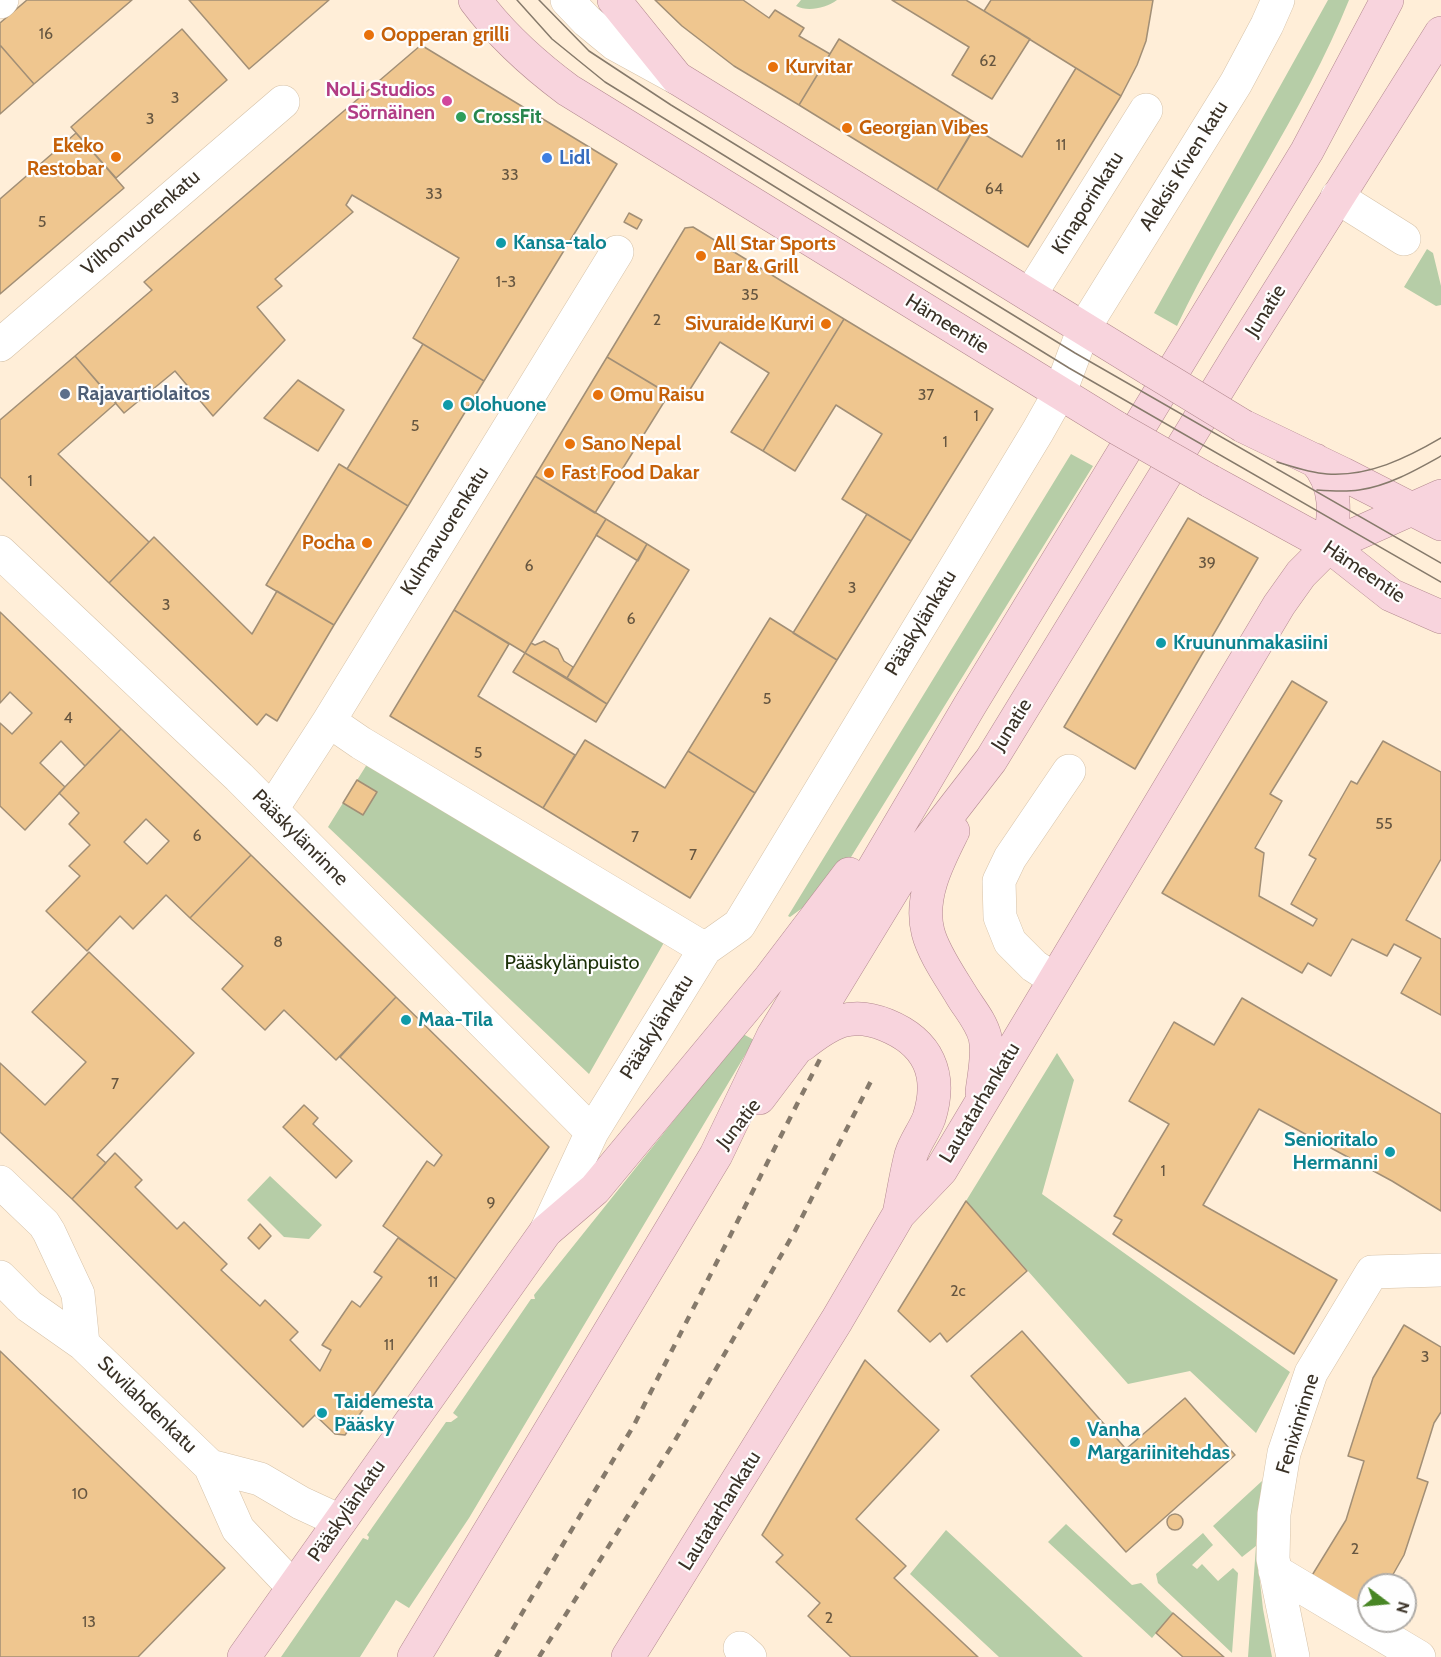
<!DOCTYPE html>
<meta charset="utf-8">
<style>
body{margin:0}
#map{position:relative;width:1441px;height:1657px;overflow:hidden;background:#ffeed8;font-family:Cabin,sans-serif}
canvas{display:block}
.north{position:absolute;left:1357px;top:1573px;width:60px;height:60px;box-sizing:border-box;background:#fefefe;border:2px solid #afaca8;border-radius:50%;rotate:106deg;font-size:16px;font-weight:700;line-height:24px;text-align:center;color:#393126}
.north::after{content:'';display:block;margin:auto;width:21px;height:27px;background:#488625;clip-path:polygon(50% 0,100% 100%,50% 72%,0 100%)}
</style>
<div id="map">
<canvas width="1441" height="1657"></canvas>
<div class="north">N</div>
</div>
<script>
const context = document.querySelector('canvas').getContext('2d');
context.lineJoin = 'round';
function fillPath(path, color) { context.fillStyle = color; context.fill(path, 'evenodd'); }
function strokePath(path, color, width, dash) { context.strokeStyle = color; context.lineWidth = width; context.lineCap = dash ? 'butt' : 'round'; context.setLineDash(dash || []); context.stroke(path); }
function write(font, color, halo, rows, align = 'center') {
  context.font = font + ' Cabin,sans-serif'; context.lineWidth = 4.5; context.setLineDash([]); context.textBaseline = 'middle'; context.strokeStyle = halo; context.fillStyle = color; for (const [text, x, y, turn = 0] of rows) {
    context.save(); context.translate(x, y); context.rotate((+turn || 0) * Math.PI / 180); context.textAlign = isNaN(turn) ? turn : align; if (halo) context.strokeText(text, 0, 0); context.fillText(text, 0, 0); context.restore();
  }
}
fillPath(new Path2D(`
 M801 0H837C826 8 808 12 796 6Z
 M1328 0H1349C1303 114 1230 215 1177 326L1154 313Z
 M1427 249 1433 253 1441 286V305L1436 306 1404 287Z
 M1071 454 1093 466 843 870 823 893 790 917 788 916Z
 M369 761 666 939 589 1074 328 827Z
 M743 1034 754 1040 469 1518 409 1608 396 1600 360 1657H281L363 1538 368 1540 369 1537 367 1535 446 1422H451L458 1417 453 1413 531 1299H535L534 1295Z
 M1057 1053 1074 1080 1042 1194 1290 1372 1256 1433 1190 1371 1128 1384 966 1201Z
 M270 1176 322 1225 309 1239 284 1237 247 1200Z
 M1262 1481 1256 1545 1263 1609 1272 1657H1248L1256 1546 1242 1557 1213 1526Z
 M1066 1524 1132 1585 1141 1583 1173 1613 1152 1638 1048 1542Z
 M946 1530 1083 1657H999L910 1574Z
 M1203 1533 1213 1545 1192 1565 1197 1569 1202 1564 1218 1581 1233 1568 1238 1573 1232 1653 1158 1583 1156 1574Z`), '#b6cda7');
const building = new Path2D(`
 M27 0H132L34 84 0 45V23Z
 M189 0H329L249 69Z
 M655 0H743L769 18 775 10 804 28 799 36 830 54 799 105 734 66 682 26Z
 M892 0H966L1030 39 992 99 952 75 969 47Z
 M991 0H1153L1146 41 1137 65 1121 96 984 11Z
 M182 29 227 80 116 178 71 127Z
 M839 39 977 124 937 190 799 105Z
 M0 45 34 84 0 114Z
 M421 45 617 164 484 381 413 338 459 258 352 195 346 205 353 212 275 279 282 286 257 307 285 340 213 416 175 371 124 413 75 356 152 290 144 282Z
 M1076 68 1121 96 1028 247 937 190 974 128 1022 157Z
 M76 133 124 188 0 294V199Z
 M629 213 642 220 637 229 624 222Z
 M693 227 844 319 763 451 731 432 769 373 720 342 682 402 607 357 685 228Z
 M844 319 993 409 911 541 842 499 882 434 836 405 795 471 763 451Z
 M423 344 484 381 408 506 347 469Z
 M75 356 116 403 58 454 149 542 109 583 0 477V420Z
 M607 357 669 394 595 513 535 476Z
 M298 380 344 410 318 451 264 418Z
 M339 464 408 506 334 625 266 585Z
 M535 476 606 519 525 653 454 610Z
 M867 514 911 541 837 660 793 633Z
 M1188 518 1258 558 1135 769 1064 727Z
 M606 519 647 544 638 561 596 535Z
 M154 537 252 634 277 591 334 625 277 721 266 714 257 725 109 583Z
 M647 544 689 570 607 704 567 678Z
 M454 610 509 644 478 696 575 755 543 808 390 716Z
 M0 612 121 729 85 766 61 741 40 763 65 787 25 830 0 806V723L12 734 32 713 10 692 0 703Z
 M770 618 837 660 755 793 688 751Z
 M544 641 558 649 564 661 573 667 567 678 525 653 531 643 535 645Z
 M525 653 607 704 596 722 513 672Z
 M1292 681 1327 702 1270 794 1282 801 1255 848 1264 853 1259 896 1313 926 1317 919 1291 904 1316 859 1309 855 1351 781 1357 784 1383 741 1441 772V859L1406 920 1441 939V1015L1401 993 1421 958 1394 944 1387 956 1352 939 1331 976 1308 963 1302 973 1162 893Z
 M121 729 251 855 190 918 166 895 133 929 120 916 87 951 46 911 80 876 69 866 90 845 69 824 79 813 59 793ZM146 819 169 841 147 864 124 842Z
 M585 740 665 788 688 751 755 793 690 898 543 808Z
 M357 780 377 792 363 815 343 803Z
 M251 855 396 997 336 1060 284 1010 265 1030 222 989 243 966 190 918Z
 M89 952 194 1053 97 1155 106 1163 72 1199 0 1132V1063L45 1105 86 1062 32 1012Z
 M396 997 549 1147 456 1279 383 1226 427 1161 434 1166 442 1155 340 1057Z
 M1242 998 1441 1114V1211L1392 1181 1259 1109 1203 1205 1337 1280 1294 1354 1113 1234 1122 1220 1114 1216 1169 1124 1129 1101 1174 1022 1214 1045Z
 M304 1105 318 1118 313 1124 352 1161 336 1178 283 1127Z
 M115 1153 142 1180 135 1187 177 1229 184 1222 227 1264 221 1270 260 1306 265 1300 298 1332 290 1340 320 1371 331 1350 322 1345 352 1301 360 1307 382 1277 374 1272 398 1238 456 1279 345 1435 335 1434 315 1415 303 1427 72 1199Z
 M966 1201 1027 1271 947 1342 940 1333 930 1342 898 1311Z
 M260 1224 271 1236 259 1249 248 1238Z
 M1404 1325 1441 1347V1412L1434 1423 1417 1478 1428 1482 1404 1555 1387 1585H1369V1612L1311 1577 1346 1520 1364 1461 1348 1456 1373 1378Z
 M1022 1331 1126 1449 1185 1398 1235 1455 1126 1552 971 1376Z
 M0 1351 225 1568 138 1657H0Z
 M865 1360 939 1430 856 1519 906 1566 894 1578 978 1657H851L808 1616 820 1603 776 1562 783 1555 762 1535Z
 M1167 1522a8 8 0 1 1 16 0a8 8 0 1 1-16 0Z
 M1173 1613 1224 1657H1183L1156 1633Z`);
fillPath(building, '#efc68f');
strokePath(building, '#a28f76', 1.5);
const minor = new Path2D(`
 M567 0 587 21 615 44 677 78
 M0 2 2 0
 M1337 197 1404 239
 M1030 295 1146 110
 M0 345 283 102
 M0 552 239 777 592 1132
 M329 721 361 743 705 949
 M272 809 329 721 617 252
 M1054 979 1034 966 1010 942 1000 917 999 881 1010 858 1069 771
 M0 1182 44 1224 49 1232 78 1294 83 1344
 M546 1231 592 1132 705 949 739 925 1038 431 1060 392 1084 328 1236 83 1267 25 1278 0
 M0 1277 29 1306 83 1344 210 1466
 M1275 1571 1419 1657
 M293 1587 238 1529 210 1466 260 1479 301 1503 340 1521
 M740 1648 750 1657
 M1293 1657 1273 1559 1274 1514 1284 1453 1311 1373 1372 1272 1441 1270`);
const major = new Path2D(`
 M475 0C501 35 533 64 568 90L1117 428
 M614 0 677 78 1151 370
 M1243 426 1343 474 1441 524
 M1315 460C1338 485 1335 515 1329 546
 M1210 481 1329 546 1391 595 1441 617
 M953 831C938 861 919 897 928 932 933 952 949 975 960 993 968 1007 981 1021 985 1037 989 1054 984 1075 982 1092
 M802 1045C830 1023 850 1010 886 1025 928 1042 943 1074 929 1118 924 1131 915 1142 911 1155 906 1174 903 1195 899 1214
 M759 1098 796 1049 902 875 991 760 1240 353 1441 33
 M244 1657 546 1231 595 1189 770 978 849 874
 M414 1657 716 1155 773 1036 858 895 970 705 1307 151 1387 0
 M628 1657 837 1320 899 1214 941 1170 1279 605 1301 574 1329 546 1441 496`);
strokePath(minor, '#d6c2a8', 34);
strokePath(major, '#b3898f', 34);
strokePath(minor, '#fff', 33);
strokePath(major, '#f8d4dd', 33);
strokePath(new Path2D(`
 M517 0 552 39 605 82 1069 368 1441 582
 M539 0 589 51 671 105 1075 353 1441 563
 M1277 462C1293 467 1310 473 1327 474 1368 477 1407 458 1441 438
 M1317 490C1331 491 1345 492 1359 490 1388 486 1416 470 1441 456`), '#867a6b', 1.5);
strokePath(new Path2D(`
 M496 1657 634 1425 820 1059
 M539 1657 673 1444 795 1231 872 1079`), '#867a6b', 4.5, [8, 8]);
const majorBridge = new Path2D(`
 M1151 370 1243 426
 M1117 428 1210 481`);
strokePath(majorBridge, '#b3898f', 34, []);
strokePath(majorBridge, '#f8d4dd', 33);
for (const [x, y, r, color] of [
 [369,35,6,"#e8710a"],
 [773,67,6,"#e8710a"],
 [447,101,6,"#d1479c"],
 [461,117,6,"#2e9e5b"],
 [847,128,6,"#e8710a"],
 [116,157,6,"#e8710a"],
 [547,158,6,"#3f7fe0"],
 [501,243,6,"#0f9aa8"],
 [701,256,6,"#e8710a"],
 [826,324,6,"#e8710a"],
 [65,394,6,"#5c6f8a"],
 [598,395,6,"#e8710a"],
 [448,405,6,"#0f9aa8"],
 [570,444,6,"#e8710a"],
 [549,473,6,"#e8710a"],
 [367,543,6,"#e8710a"],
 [1161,643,6,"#0f9aa8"],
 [406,1020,6,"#0f9aa8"],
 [1390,1152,6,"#0f9aa8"],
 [322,1413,6,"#0f9aa8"],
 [1075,1442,6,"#0f9aa8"]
]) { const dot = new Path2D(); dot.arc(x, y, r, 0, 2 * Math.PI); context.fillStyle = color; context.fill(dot); strokePath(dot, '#fefefe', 2); }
write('16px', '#665640', null, [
 ["16",46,34],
 ["62",988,61],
 ["3",175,98],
 ["3",150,119],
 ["11",1061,145],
 ["33",510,175],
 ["64",994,189],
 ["33",434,194],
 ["5",42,222],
 ["1-3",506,282],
 ["35",750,295],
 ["2",657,320],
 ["37",926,395],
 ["1",976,416],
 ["5",415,426],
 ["1",945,442],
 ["1",30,481],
 ["39",1207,563],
 ["6",529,566],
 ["3",852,588],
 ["3",166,605],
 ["6",631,619],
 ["5",767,699],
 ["4",68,718],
 ["5",478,753],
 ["55",1384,824],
 ["6",197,836],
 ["7",635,837],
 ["7",693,855],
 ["8",278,942],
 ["7",115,1084],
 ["1",1163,1171],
 ["9",491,1203],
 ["11",433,1282],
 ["2c",958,1291],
 ["11",389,1345],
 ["3",1425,1357],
 ["10",80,1494],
 ["2",1355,1549],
 ["2",829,1618],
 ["13",89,1622]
]);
write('bold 20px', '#c56008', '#fefefe', [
 ["Oopperan grilli",381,35],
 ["Kurvitar",785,67],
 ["Georgian Vibes",859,128],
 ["Ekeko",104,146,"right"],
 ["Restobar",104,169,"right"],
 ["All Star Sports",713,244],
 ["Bar & Grill",713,267],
 ["Sivuraide Kurvi",814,324,"right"],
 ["Omu Raisu",610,395],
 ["Sano Nepal",582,444],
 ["Fast Food Dakar",561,473],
 ["Pocha",355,543,"right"]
], 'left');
write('bold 20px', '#b23c85', '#fefefe', [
 ["NoLi Studios",435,90],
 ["Sörnäinen",435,113]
], 'right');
write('bold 20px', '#27864d', '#fefefe', [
 ["CrossFit",473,117]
], 'left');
write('bold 20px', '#366cbe', '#fefefe', [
 ["Lidl",559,158]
], 'left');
write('20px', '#393126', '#fefefe', [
 ["Aleksis Kiven katu",1184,166,-58],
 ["Kinaporinkatu",1088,203,-58],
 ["Vilhonvuorenkatu",141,223,-41],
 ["Junatie",1266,311,-58],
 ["Hämeentie",947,324,32],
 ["Kulmavuorenkatu",445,531,-58],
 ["Hämeentie",1364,572,34],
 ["Pääskylänkatu",921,623,-59],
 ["Junatie",1012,725,-58],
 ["Pääskylänrinne",300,838,45],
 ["Pääskylänkatu",657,1027,-58],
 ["Lautatarhankatu",980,1103,-59],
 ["Junatie",739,1124,-52],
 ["Suvilahdenkatu",147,1405,44],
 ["Fenixinrinne",1298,1424,-73],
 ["Pääskylänkatu",347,1511,-55],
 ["Lautatarhankatu",720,1511,-58]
]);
write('bold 20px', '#0d838f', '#fefefe', [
 ["Kansa-talo",513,243],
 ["Olohuone",460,405],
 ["Kruununmakasiini",1173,643],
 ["Maa-Tila",418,1020],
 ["Senioritalo",1378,1140,"right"],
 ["Hermanni",1378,1163,"right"],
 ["Taidemesta",334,1402],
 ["Pääsky",334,1425],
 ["Vanha",1087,1430],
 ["Margariinitehdas",1087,1453]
], 'left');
write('bold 20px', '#4e5e75', '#fefefe', [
 ["Rajavartiolaitos",77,394]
], 'left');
write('20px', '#1c3108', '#fefefe', [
 ["Pääskylänpuisto",572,963]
]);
</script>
